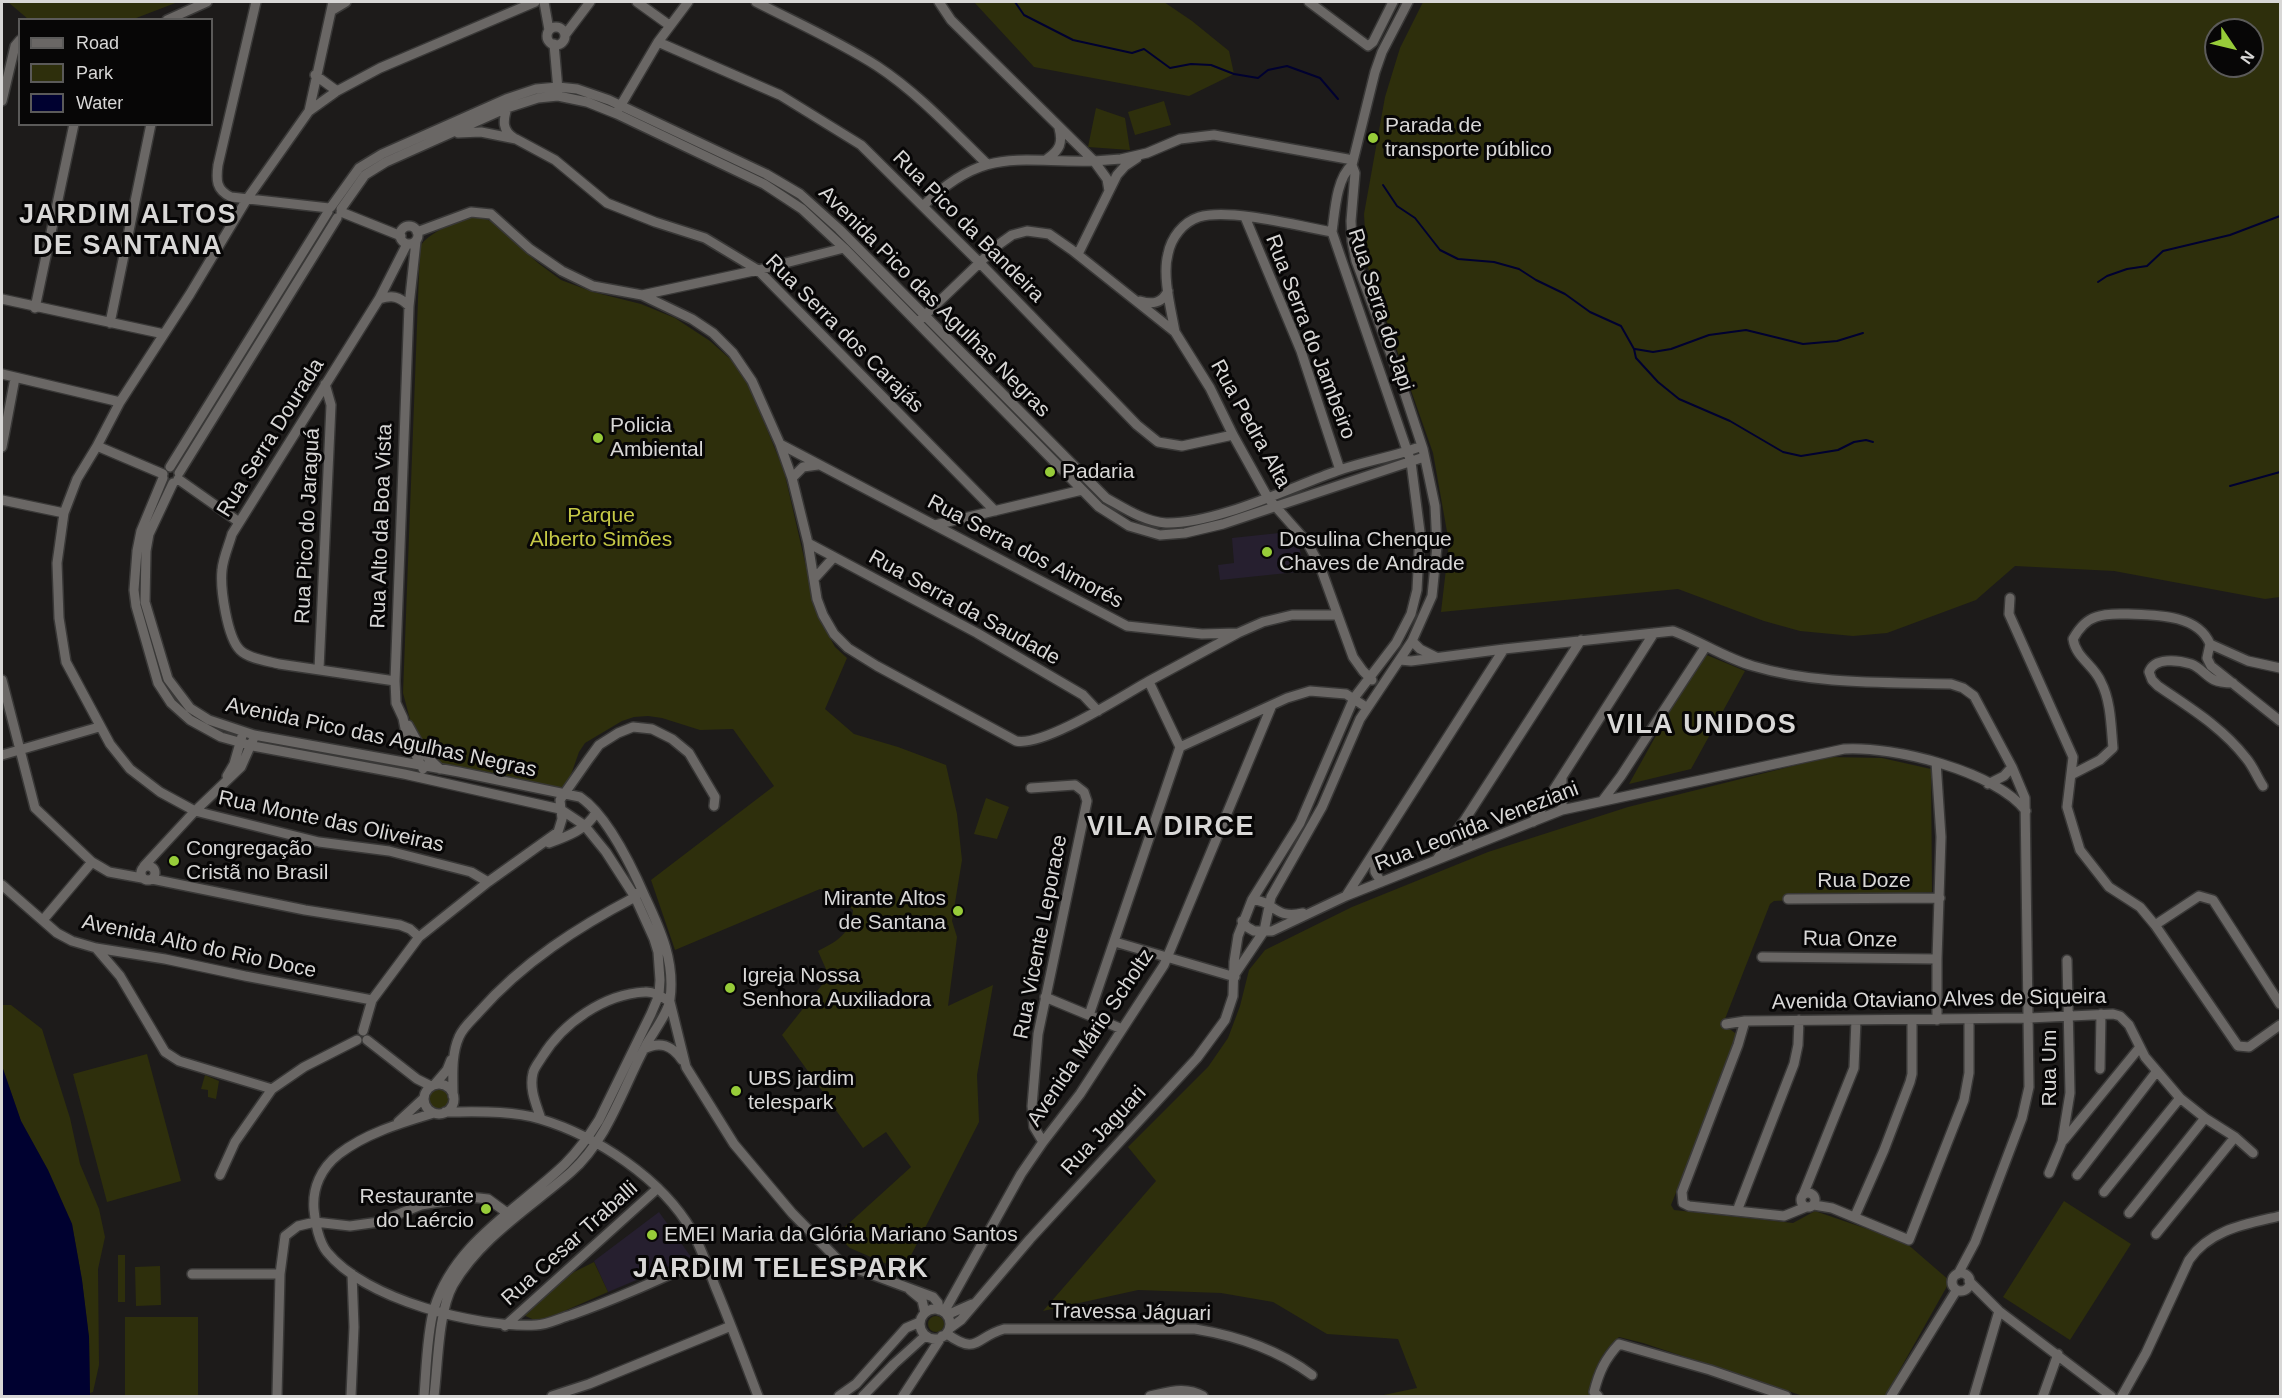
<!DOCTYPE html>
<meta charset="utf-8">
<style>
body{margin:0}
#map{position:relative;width:2282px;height:1398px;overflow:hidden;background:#1d1b1a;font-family:Helvetica,sans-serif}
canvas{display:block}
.frame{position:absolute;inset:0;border:3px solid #d8d7d6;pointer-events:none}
.legend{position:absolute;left:18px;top:18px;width:195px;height:108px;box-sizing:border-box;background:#070606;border:2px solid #5b5a59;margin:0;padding:8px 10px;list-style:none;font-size:18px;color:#d8d7d6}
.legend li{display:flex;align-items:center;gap:12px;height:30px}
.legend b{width:30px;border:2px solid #5b5a59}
.north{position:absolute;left:2204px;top:18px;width:60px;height:60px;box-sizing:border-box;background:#070606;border:2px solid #5b5a59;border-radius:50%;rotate:125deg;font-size:16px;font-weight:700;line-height:24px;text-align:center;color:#d8d7d6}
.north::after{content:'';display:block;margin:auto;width:21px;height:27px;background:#97cc39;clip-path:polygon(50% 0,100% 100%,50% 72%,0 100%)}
</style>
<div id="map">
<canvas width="2282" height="1398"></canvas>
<div class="frame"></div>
<ul class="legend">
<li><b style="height:8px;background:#6a6765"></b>Road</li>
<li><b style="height:16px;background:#2e2f0c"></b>Park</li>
<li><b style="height:16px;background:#000130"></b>Water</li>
</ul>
<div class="north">N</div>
</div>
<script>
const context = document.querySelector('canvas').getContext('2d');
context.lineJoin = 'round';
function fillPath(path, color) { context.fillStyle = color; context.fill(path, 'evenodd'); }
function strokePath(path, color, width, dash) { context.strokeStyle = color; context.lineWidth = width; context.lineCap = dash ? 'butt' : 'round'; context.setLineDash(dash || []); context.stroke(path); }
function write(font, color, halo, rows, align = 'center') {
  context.font = font + ' Helvetica,sans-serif'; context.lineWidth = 6; context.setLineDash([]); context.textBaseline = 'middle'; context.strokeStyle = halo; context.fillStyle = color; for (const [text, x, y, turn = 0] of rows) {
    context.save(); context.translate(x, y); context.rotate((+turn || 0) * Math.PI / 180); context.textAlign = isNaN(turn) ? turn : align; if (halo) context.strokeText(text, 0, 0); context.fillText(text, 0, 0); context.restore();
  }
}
fillPath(new Path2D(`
 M1279 533 1282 546 1298 543 1302 558 1297 572 1220 580 1218 565 1234 563 1232 538Z
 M659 1212 691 1257 608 1292 594 1261Z`), '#261f2f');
fillPath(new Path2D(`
 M8 2H178L131 20 28 19Z
 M974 2H1164L1192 21 1229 51 1234 74 1189 96 1034 67Z
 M1423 2H2280V597L2265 599 2114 571 2015 566 1976 600 1887 633 1853 636 1800 631 1764 621 1678 589 1441 612 1449 543 1433 453 1367 265 1364 214 1385 97 1400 48ZM2216 30H2252V66H2216Z
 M1164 101 1171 125 1135 135 1128 112Z
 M1096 108 1125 118 1130 150 1088 147Z
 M476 216 491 221 538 263 561 280 593 292 641 304 675 318 710 341 737 365 751 390 784 471 817 614 835 647 847 658 825 709 854 734 898 747 946 765 957 814 962 860 952 921 957 937 948 1006 993 985 977 1075 979 1122 903 1271 850 1248 836 1235 911 1167 886 1132 863 1148 782 1035 829 976 818 951C836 942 852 933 853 910L834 892 820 889 675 950 651 880 774 786 733 729 700 730 662 718 648 716 634 717 622 721 585 743 579 752 568 783 563 789H559L441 766 424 748 412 727 403 693 420 247C426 233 462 219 476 216Z
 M1702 653 1745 671 1691 769 1629 784Z
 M1829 757 1882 758 1931 769 1932 892 1774 901 1770 904 1723 1024 1739 1036 1671 1205 1674 1210 1793 1223 1815 1211 1905 1242 1950 1281 1885 1396H1803L1643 1343 1619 1337C1599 1355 1595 1368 1590 1393L1593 1396H1379L1417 1388 1398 1339 1327 1334 1273 1302 1221 1293 1138 1290 1043 1311 1156 1181 1128 1147 1208 1067 1228 1038 1240 1006 1249 970 1265 950 1352 907 1488 852 1628 807Z
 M986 798 1009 807 997 839 974 834Z
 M2 1005H11L42 1029 70 1118 80 1164 99 1209 105 1237 98 1269 99 1365 93 1392 90 1393 89 1338 82 1280 72 1224 48 1170 21 1121 2 1066Z
 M147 1054 181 1181 107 1202 73 1074Z
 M205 1075 219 1081 216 1099 208 1097V1090L201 1089Z
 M428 1100a11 11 0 1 1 22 0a11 11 0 1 1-22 0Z
 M2064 1201 2131 1244 2070 1340 2003 1297Z
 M118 1255H125V1302H118Z
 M594 1262 608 1292 539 1322 521 1314 574 1272Z
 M160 1266 161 1305 136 1306 135 1267Z
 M928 1324a8 8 0 1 1 16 0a8 8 0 1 1-16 0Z
 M125 1317H198V1396H125Z`), '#2e2f0c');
fillPath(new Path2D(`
 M2 1066 21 1121 48 1170 72 1224 82 1280 89 1337 90 1396H2Z`), '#000130');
strokePath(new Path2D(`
 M1015 2 1024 15 1073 40 1132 53 1144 49 1170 68 1191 64 1211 65 1234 74 1258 78 1268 70 1287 66 1320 78 1338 99
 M1383 185 1397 206 1415 218 1440 250 1458 259 1494 262 1519 269 1536 280 1565 294 1590 312 1621 326 1634 349 1636 358 1658 382 1679 399 1730 421 1783 452 1801 456 1838 450 1854 442 1866 440 1873 442
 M2098 282 2107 276 2127 269 2147 266 2163 251 2230 235 2280 216
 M1635 349 1653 352 1671 349 1709 335 1746 330 1803 344 1837 341 1863 333
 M2230 486 2280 472`), '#000130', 2);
const minor = new Path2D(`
 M256 2 218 165C216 180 216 190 231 197L329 208
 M544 2 549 30
 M637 2 669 25
 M756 2C797 23 838 41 877 66 918 93 952 130 987 164
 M939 2 951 20 1094 161 1121 159 1147 153 1180 139 1214 135 1353 160
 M1309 2 1368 46 1373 42 1393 2
 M331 11 346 2
 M167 20 207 2
 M547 36a9 9 0 1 1 18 0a9 9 0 1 1-18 0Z
 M565 35 590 2
 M658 42 780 95 861 145 980 263 1137 425 1158 442 1182 446 1233 435
 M554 44 558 90
 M315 75 337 91
 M2 101 15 46 20 40
 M507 108C503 121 502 130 514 138
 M618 110 658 42 688 2
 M309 111 333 2
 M458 133 481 132 516 139 555 160 607 203 655 222 705 238 758 270 995 511
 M1047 159C1060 150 1063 143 1059 128
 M1352 165 1375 72 1382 52 1408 2
 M923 206C985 145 1018 163 1094 161L1107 179 1109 191
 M331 207 359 168 382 154 506 99 536 89 558 87 577 89 609 100 766 174 800 194 839 229 1106 498C1124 508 1145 522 1166 523 1216 524 1289 488 1337 471 1365 461 1394 457 1422 446
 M341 209 365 175 386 162 507 108 538 98 558 96 587 102 617 114 764 184 802 209 844 248 1099 507 1129 526 1160 535 1185 533 1223 524 1424 457
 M341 212 401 236
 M1245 217 1301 351 1340 470
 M400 235a9 9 0 1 1 18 0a9 9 0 1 1-18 0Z
 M417 232 471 212 491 214 530 249 562 271 593 286 642 295 692 319 713 333 733 353 752 381 780 444 792 478 808 543 817 599 823 615 834 634 848 648 877 666 1016 741C1044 747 1122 696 1149 681 1179 665 1208 649 1238 633
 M416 241 409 306 395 681 396 703 403 718 407 738 423 769
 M1078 254 1117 175 1125 166 1137 158
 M642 295 758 270 844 248
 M2 299 164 334
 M379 299C392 295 399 296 409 306
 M1140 301C1153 305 1162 303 1168 291
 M35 308 74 124
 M921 319 998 245 1012 235 1027 231 1049 234 1072 250 1175 332 1210 388 1233 435 1268 498 1307 542 1320 566 1353 657 1363 671 1372 680
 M110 323 151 124
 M1175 332C1171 309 1162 276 1168 254 1171 238 1183 222 1199 217 1230 208 1299 226 1332 232
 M2 374 120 402
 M780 444 1127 626 1202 634 1238 633 1263 622 1292 615H1337
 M97 446 163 474
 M2 447 15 378
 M170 467 328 212
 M179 473 337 218
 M163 478 141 531 137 551 134 590 136 606 158 683 171 703 190 720 221 737 253 746 404 774 560 809 584 825 606 852 635 897 654 939 658 952 660 980 659 995 651 1014 599 1120C589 1136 578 1151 565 1164 518 1209 454 1243 434 1309 427 1332 426 1372 424 1396
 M792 478 803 467 818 465
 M178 479 239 522
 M173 483 149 534 146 551 145 602 168 679 190 708 209 720 254 735 459 772 580 797C607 815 633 869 646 899 661 931 675 962 670 999 669 1012 651 1035 645 1047 622 1090 608 1139 571 1172 531 1207 481 1237 453 1285 438 1312 438 1365 434 1396
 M2 500 64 513
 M935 525 1082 490
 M808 543 977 633 1083 695 1098 711
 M814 579 834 557
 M2010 598 2009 614 2073 757 2067 807 2080 850 2109 887 2140 907 2155 925 2238 1046 2249 1047 2280 1025
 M1412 641 1420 649 1436 657
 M1400 660 1411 661 1504 649 1673 631C1700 641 1725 658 1753 666 1816 685 1886 682 1951 684L1963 688 1974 696 2012 767 2025 798 2029 1087 2022 1118 1975 1242 1958 1274
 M2280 668 2248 661 2210 644 2207 658 2211 666 2280 721
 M319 669 331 405 325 384
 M2 680 35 808 92 862 109 872 142 878
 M395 681 279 664C268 661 249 659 240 650 227 637 220 588 222 570 223 558 229 545 232 534L379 299 407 244
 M1149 682 1180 747
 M2233 683C2227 683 2220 683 2214 680 2206 676 2200 667 2191 664 2178 660 2154 657 2149 672L2152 680 2158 686C2190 708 2222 727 2246 758 2253 766 2257 777 2263 786
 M408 725 424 754 440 769
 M1180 747 1287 698 1310 691 1346 694 1366 707
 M2 755 99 727
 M1936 762 1941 837 1937 959V1020
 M2071 775 2100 760 2113 748C2111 727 2111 701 2101 682 2094 665 2076 658 2073 639 2078 630 2086 620 2096 617 2106 613 2117 614 2128 614 2155 615 2198 614 2210 644
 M227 776 234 764 242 736
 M1562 777V810
 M1988 784 2004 776 2012 767
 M1031 788 1075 785 1084 792 1087 801 1038 1034 1032 1106 1034 1127 1043 1142
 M1603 800 1621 776 1706 646
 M1466 818 1468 847
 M1533 822 1654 633
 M549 843C566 837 588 829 596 812
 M1374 853 1375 872 1381 882
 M1437 859 1466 818 1581 640
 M141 873a7 7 0 1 1 14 0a7 7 0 1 1-14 0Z
 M144 866 195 811 241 767 253 740
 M152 879 305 910 400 925 410 929 419 937
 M488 882 471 872 389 851 319 842 195 811 160 792 130 769 110 744 66 662 59 618 57 563 64 513 77 479 97 446 120 402 190 294 247 199 309 111 337 91 380 68 535 2
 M2 885 57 933 72 941 96 948 165 959 245 976 372 1000
 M1346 896 1504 649
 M1788 899 1940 898
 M1252 900C1275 900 1273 920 1303 913
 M43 920 92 862
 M1242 921 1247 927 1254 931H1272L1346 896 1562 810 1844 749C1894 746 1995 771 2026 811
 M2155 925 2199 896 2213 900 2280 1004
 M1115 942 1235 977
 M96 948 120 976 165 1052 179 1061 272 1089
 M1762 957 1937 959
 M1235 974 1264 931 1271 897 1322 807 1360 719 1412 641 1432 596 1437 546 1435 506 1423 449 1400 379 1356 261 1352 241 1351 221 1355 173 1352 165
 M1045 997 1122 1029
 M1089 1015 1180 747
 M1745 1021 1738 1045 1682 1192 1683 1203 1689 1206 1784 1216 1806 1207
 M1726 1024 1745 1021 2029 1018 2113 1014 2120 1016 2129 1025 2145 1057 2180 1098 2205 1118 2235 1137 2253 1153
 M363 1031 372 1000 419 937 488 882 558 832 562 819 560 800 588 760 599 745 618 733 633 727 652 729 672 739 689 753 715 797 714 806
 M367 1040 417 1079 431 1086
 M644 1049C660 1041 672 1045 682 1060
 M2100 1069 2101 1014
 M435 1084 447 1070 451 1060
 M424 1099a15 15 0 1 1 30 0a15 15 0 1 1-30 0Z
 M453 1096C453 1076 451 1055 459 1037 463 1027 473 1019 479 1012 523 962 578 927 635 897L638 893
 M445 1112C475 1112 511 1110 540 1119 597 1136 662 1179 692 1231 701 1248 708 1267 715 1286 730 1322 744 1359 758 1396
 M434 1113C401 1123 366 1133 339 1154 321 1168 312 1188 314 1210 315 1223 319 1242 327 1252 366 1300 477 1328 536 1325 547 1325 560 1318 571 1315 617 1299 660 1279 704 1259
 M541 1119C536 1104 529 1089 533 1073 534 1068 539 1062 542 1057 563 1023 604 994 645 992 654 991 663 997 670 1002L686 1067 734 1144 792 1213 841 1263 933 1297 938 1303 939 1310
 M398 1122 424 1098
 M2064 1140 2140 1047
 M2049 1173 2062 1142 2070 1093 2067 960
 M220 1175 235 1142 272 1089 304 1067 357 1040
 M2077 1175 2157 1071
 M2104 1192 2180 1098
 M1801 1200a7 7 0 1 1 14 0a7 7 0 1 1-14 0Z
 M1803 1195 1854 1068 1856 1020
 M1814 1205 1832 1208 1909 1240 1964 1100 1969 1073V1019
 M1737 1211 1794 1064 1798 1045 1799 1020
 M2129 1213 2205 1118
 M1855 1216 1884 1150 1910 1082 1912 1074V1020
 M2156 1234 2235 1137
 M1952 1282a9 9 0 1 1 18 0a9 9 0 1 1-18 0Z
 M192 1274H280
 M1969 1281 1999 1311 2111 1396
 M910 1290 922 1300 925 1313
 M920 1324a15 15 0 1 1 30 0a15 15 0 1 1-30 0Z
 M944 1312 1021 1174 1043 1142 1080 1094 1164 965 1272 705
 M947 1315 972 1304
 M505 1326 658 1188
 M950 1328 961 1320 1030 1239 1197 1058 1225 1020 1233 996 1234 962 1238 936 1252 900 1300 823 1354 698 1396 643 1411 614 1417 590 1420 532 1411 462 1332 232C1335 211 1336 179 1352 165
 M947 1334C978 1356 975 1337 1004 1329H1195C1238 1336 1277 1349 1312 1375
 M277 1396 280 1274 285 1236 298 1226 315 1222 350 1226 379 1222 421 1205 470 1197 488 1199 510 1215
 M351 1396 354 1327 352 1274
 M552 1396 589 1384 731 1326
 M839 1396 856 1384 906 1328 920 1322
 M863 1396 894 1364 925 1336
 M903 1396 942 1336
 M1150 1396C1169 1392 1185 1386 1203 1396
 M1598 1396 1594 1392C1599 1372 1605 1359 1619 1344L1710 1370 1786 1396
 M1891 1396 1956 1291 1955 1289
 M1974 1396 1999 1311
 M2043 1396 2058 1354
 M2122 1396 2146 1353 2189 1260C2210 1229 2247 1224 2280 1216`);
strokePath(minor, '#393837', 12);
strokePath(minor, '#6a6765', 9);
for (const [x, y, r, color] of [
 [1373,138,6,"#97cc39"],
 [598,438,6,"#97cc39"],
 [1050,472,6,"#97cc39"],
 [1267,552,6,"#97cc39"],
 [174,861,6,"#97cc39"],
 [958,911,6,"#97cc39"],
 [730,988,6,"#97cc39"],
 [736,1091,6,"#97cc39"],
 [486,1209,6,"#97cc39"],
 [652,1235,6,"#97cc39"]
]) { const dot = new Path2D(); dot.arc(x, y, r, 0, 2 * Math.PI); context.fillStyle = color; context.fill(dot); strokePath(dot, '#070606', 2); }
write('21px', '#d8d7d6', '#070606', [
 ["Parada de",1385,126],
 ["transporte público",1385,150],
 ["Policia",610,426],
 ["Ambiental",610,450],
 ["Padaria",1062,472],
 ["Dosulina Chenque",1279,540],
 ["Chaves de Andrade",1279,564],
 ["Congregação",186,849],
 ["Cristã no Brasil",186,873],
 ["Mirante Altos",946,899,"right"],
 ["de Santana",946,923,"right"],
 ["Igreja Nossa",742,976],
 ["Senhora Auxiliadora",742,1000],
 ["UBS jardim",748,1079],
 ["telespark",748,1103],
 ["Restaurante",474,1197,"right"],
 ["do Laércio",474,1221,"right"],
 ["EMEI Maria da Glória Mariano Santos",664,1235]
], 'left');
write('21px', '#d8d7d6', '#070606', [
 ["Rua Pico da Bandeira",968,227,45],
 ["Avenida Pico das Agulhas Negras",934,302,45],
 ["Rua Serra do Japi",1380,310,72],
 ["Rua Serra dos Carajás",844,334,45],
 ["Rua Serra do Jambeiro",1310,337,69],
 ["Rua Pedra Alta",1250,424,61],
 ["Rua Serra Dourada",271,438,-58],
 ["Rua Pico do Jaraguá",308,526,-87],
 ["Rua Alto da Boa Vista",382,526,-88],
 ["Rua Serra dos Aimorés",1025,552,28],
 ["Rua Serra da Saudade",964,608,29],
 ["Avenida Pico das Agulhas Negras",381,738,12],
 ["Rua Monte das Oliveiras",331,822,12],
 ["Rua Leonida Veneziani",1477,827,-21],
 ["Rua Doze",1864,881],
 ["Rua Vicente Leporace",1041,937,-79],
 ["Rua Onze",1850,940,1],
 ["Avenida Alto do Rio Doce",199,947,12],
 ["Avenida Otaviano Alves de Siqueira",1939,1000,-1],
 ["Avenida Mário Scholtz",1091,1038,-56],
 ["Rua Um",2050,1068,-90],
 ["Rua Jaguari",1104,1131,-47],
 ["Rua Cesar Traballi",570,1244,-42],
 ["Travessa Jáguari",1131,1313,1]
]);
write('21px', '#c5c846', '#070606', [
 ["Parque",601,516],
 ["Alberto Simões",601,540]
]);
context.letterSpacing = '1.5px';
write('bold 27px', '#d8d7d6', '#070606', [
 ["JARDIM ALTOS",128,216],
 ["DE SANTANA",128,247],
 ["VILA UNIDOS",1702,726],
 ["VILA DIRCE",1171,828],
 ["JARDIM TELESPARK",781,1270]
]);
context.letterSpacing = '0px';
</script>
